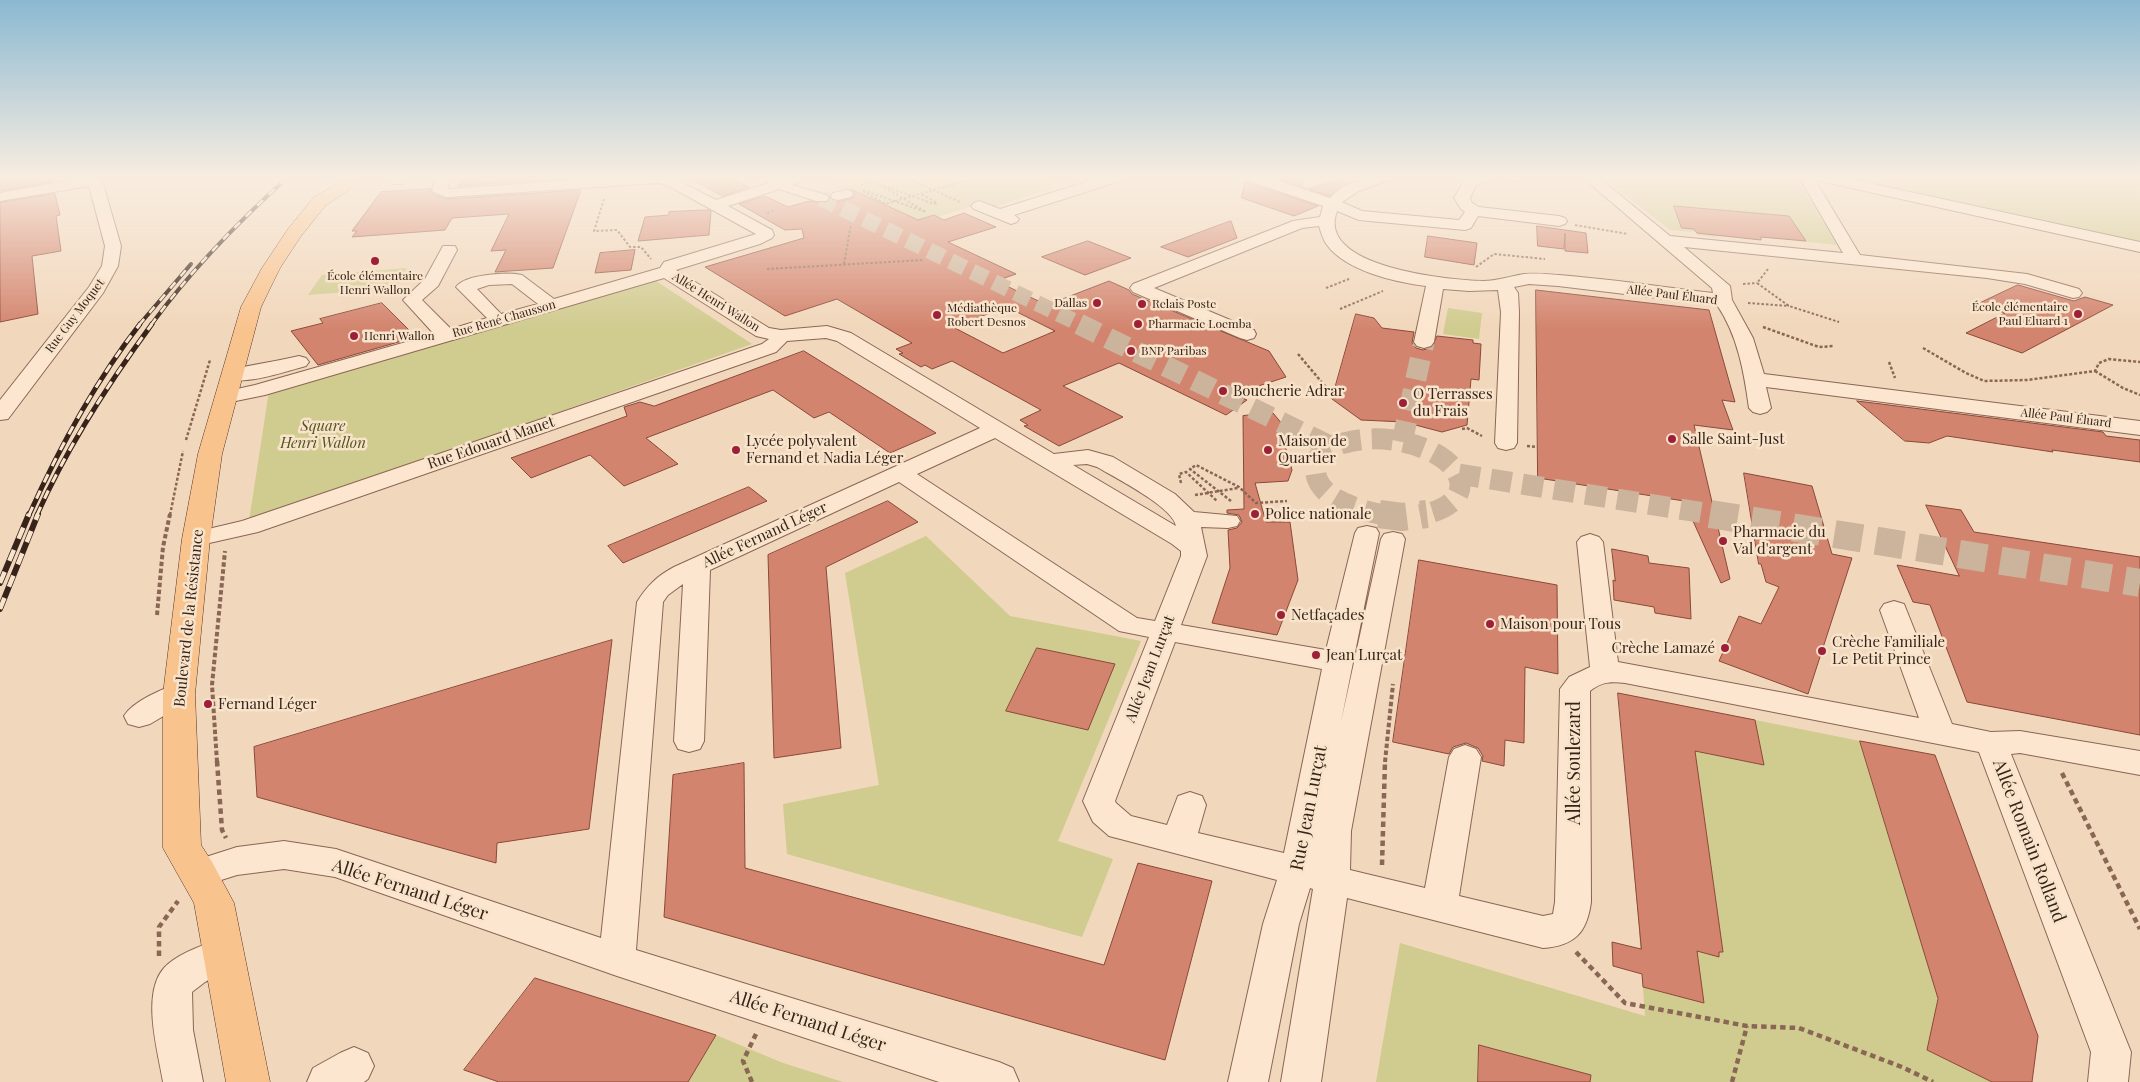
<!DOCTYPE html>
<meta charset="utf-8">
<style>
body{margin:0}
canvas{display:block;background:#f1d7bb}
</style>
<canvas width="2140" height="1082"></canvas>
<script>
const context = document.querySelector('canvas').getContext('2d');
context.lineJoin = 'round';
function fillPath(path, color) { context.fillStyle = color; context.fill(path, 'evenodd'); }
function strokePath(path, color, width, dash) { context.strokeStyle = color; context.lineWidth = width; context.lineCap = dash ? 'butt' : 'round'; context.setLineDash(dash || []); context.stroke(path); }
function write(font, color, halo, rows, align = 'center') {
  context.font = font + ' "Playfair Display",serif'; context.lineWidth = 5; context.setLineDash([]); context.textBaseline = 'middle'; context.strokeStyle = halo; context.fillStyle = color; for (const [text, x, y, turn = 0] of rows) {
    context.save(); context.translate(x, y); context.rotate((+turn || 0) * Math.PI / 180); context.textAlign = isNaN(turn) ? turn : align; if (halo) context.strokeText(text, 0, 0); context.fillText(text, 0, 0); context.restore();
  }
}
fillPath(new Path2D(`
 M824 177H1036L1055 185 1054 188 991 208 980 204 938 217 934 215 918 220 851 188 841 190 829 182 831 181Z
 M1602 177H1796L1837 245 1761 237V240L1716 236V237L1697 235 1696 232 1670 230Z
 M1845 177H2140V243Z
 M407 268 396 288 308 295 322 275Z
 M653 279 752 344 249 521 269 391Z
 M1448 308 1482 313 1479 339 1443 334Z
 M926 536 1010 616 1141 641 1058 841 1113 859 1082 937 787 854 783 804 879 785 845 573Z
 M1755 720 1860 741 1938 999 1928 1050 1992 1082H1376L1400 943 1645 1016 1639 932 1703 948 1704 953 1719 957V952H1723L1695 751 1764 765Z
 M716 1035 783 1063 843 1082H688Z`), '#d0cb8f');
const building = new Path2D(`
 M0 177H51L52 182 0 191Z
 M463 177H585L458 186Z
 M687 177H729L749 187 723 196Z
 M1274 177H1307L1300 183 1301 186Z
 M1336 179 1348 183 1330 196 1310 190 1334 182Z
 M1245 181V182L1318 206 1294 216 1242 198Z
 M430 189 433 194 446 199 581 190 553 268 495 272 506 250 491 251 509 214 452 218 445 230 352 237 357 231H352L381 192Z
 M850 189H851L918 220 934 215 944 220 964 213 996 227 948 242 1016 274 996 281 1047 305 1109 281 1129 290 1132 294 1269 351 1286 377 1234 394 1247 400 1226 415 1119 363 1063 386 1123 417 1059 446 1024 426 1028 425 1020 420 1041 410 952 361 932 369 925 365 921 367 899 354 903 353 896 349 912 343 837 299 785 316 705 267 804 238 802 229 785 230 739 204 765 196 788 207 809 201 826 203 831 199 838 202 853 198 855 193ZM1007 307 1055 331 1003 353 953 327Z
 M55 194 60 215 56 216 61 251 32 256 38 314 0 322V203Z
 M1674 206 1789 216 1806 241 1761 237V240L1697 233 1694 229 1682 228Z
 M708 210 711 211 709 235 638 241 645 217 669 215V212Z
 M1231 221 1237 238 1188 257 1161 247Z
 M1537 226 1586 233 1588 253 1565 251V233L1564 249 1538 246Z
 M1428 236 1477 243 1474 265 1425 257Z
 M1088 241 1131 258 1085 275 1042 257Z
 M635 250 631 270 595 273 600 253Z
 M2018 285 2074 301 2085 297 2113 305 2022 353 1966 333 2005 313 1978 304Z
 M1536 290 1709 310 1735 402 1722 400 1733 430 1694 425 1730 579 1721 583 1684 501 1538 478Z
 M382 303 416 337 318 365 291 331 323 323 320 319Z
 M1356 314 1374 318 1382 328 1414 332 1412 343 1416 348 1423 350 1432 347 1437 336 1473 340V343L1481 344 1479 380 1471 379 1467 425 1442 432 1404 422 1361 420 1332 399Z
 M804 351 936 433 890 453 829 412 814 418 773 390 646 438 678 464 624 486 590 455 531 478 511 458 627 416 624 407 640 402 654 406Z
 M1857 401 2103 432 2106 436 2140 440V462L2052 450 2053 452 1947 436 1929 443 1905 441Z
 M1273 413 1283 425 1284 442 1292 470 1288 481 1255 483 1266 522H1290L1298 580 1277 635 1212 623 1230 568 1228 530 1237 528 1242 522 1239 515 1227 513V510L1244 509 1243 416Z
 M1744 473 1812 486 1832 554 1852 558 1808 694 1719 661 1739 616 1761 624 1779 587 1766 582 1761 564H1759Z
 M749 487 767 501 623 563 608 546Z
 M888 501 918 522 826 567 841 748 774 758 768 555Z
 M1926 505 1961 510 1974 532 2140 557V735L1967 702 1930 605 1913 602 1897 565 1959 576Z
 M1612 549 1648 556 1649 563 1689 568 1691 619 1655 613 1654 607 1614 600 1613 580 1615 581Z
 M1419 560 1557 585 1558 674 1525 667 1524 743 1505 740 1504 766 1482 761 1483 756 1478 748 1466 743 1453 747 1449 754 1393 742Z
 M612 640 589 829 497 843 496 863 257 797 254 747Z
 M1037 648 1115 664 1088 730 1006 711Z
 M1618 693 1755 720 1764 765 1695 751 1723 952H1719V957L1697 951 1704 1003 1643 987 1642 974 1613 966 1612 942 1641 949Z
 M1860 741 1935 755 2038 1036 2032 1082H1992L1927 1050 1938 999Z
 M744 763 745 868 1104 965 1138 863 1212 881 1165 1060 664 917 673 775Z
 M535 978 716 1035 688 1082H499L464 1070Z
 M1479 1045 1591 1075 1590 1082H1478Z`);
fillPath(building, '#d3846e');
strokePath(building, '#8b4938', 1);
strokePath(new Path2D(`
 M821 198 1082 325`), '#ccb39b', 16, [16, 8]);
strokePath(new Path2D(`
 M1079 324 1332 447
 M1402 442 1424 342
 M1459 474 1718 515
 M1385 515C1361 511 1310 498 1316 464 1318 451 1333 446 1344 443 1370 436 1398 438 1423 448 1470 466 1476 505 1420 515`), '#ccb39b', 21, [21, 11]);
strokePath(new Path2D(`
 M1379 514 1402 517 1427 514
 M1710 514 2140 583`), '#ccb39b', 28, [28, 14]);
const minor = new Path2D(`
 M87 177H101L121 246 118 266 103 293 8 419 0 420V400L89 287 102 266 105 246 89 186 0 201V193Z
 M393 177H407L403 184H393L391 181Z
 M438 177H452L447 188 449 189 618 177H671L716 200 768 183 767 181 769 178 799 177 801 180 793 185 826 195 829 198 826 201H816L779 189 728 206 772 230 774 235 772 238 760 244 676 270 769 328 781 330 827 326 851 333 1054 454 1088 450 1113 457 1175 494 1194 512 1237 516 1240 521 1237 526 1228 528 1201 527 1207 556 1181 625 1326 650 1355 533 1358 528 1367 526 1376 528 1379 533 1341 722 1381 539 1384 534 1393 532 1402 534 1405 539 1351 831 1350 870 1425 888 1449 757 1454 749 1465 745 1476 749 1481 757 1459 896 1543 916 1553 914 1555 902 1560 689 1569 677 1590 667 1577 542 1581 537 1590 534 1599 537 1603 542 1618 662 1919 718 1880 610 1884 604 1894 601 1904 604 1952 724 1991 732 2020 731 2140 751V775L2020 753 2011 754 2131 1052 2128 1082H2088L2091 1052 1979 752 1625 683C1611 681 1601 682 1590 691L1591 902C1587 933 1574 946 1543 948L1347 898 1321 1082H1281L1313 889 1310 888 1299 924 1268 1082H1228L1263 924 1277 880 1109 836 1093 822 1083 801 1149 637 1119 631 899 482 710 570 704 741 700 749 689 752 678 749 674 741 683 584 668 595 663 602 636 950 999 1062 1013 1068 1019 1082H939L617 976 335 877 284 869 237 875 199 887 187 883 182 873 187 863 237 847 284 841 336 849 601 938 637 602C647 586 657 576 674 567L980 428 837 341 826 338 787 341 776 352 258 532 196 546 187 544 184 539 187 534 242 521 762 344 769 339 756 336 664 278 265 395 226 403 219 401 216 397 219 393 255 385 434 334 403 300 425 279 443 246H455L457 250 438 286 422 300 451 329 487 318 456 287C465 274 508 272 522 275L554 299 660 268 664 262 756 234 667 185 659 183 446 197 434 192 432 189ZM512 284 538 304 501 314 477 289 489 285ZM995 438 1172 544 1181 551V556L1155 621 1137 618 917 474ZM1087 464 1097 467C1114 477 1173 507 1176 526L1073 465ZM1175 642 1322 669 1284 853 1198 833 1206 805 1202 796 1190 792 1178 796 1167 825 1131 816 1116 803 1115 801Z
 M1102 177H1125L1123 180 1014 215 1019 219 1017 222 1011 224 974 209 971 206 974 203 979 201 1000 209Z
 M1244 177H1267L1330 198C1345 181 1369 177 1391 177L1389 180 1359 191 1342 202 1362 211 1459 220 1465 212 1461 209 1454 198 1465 179 1492 177 1490 180 1476 185 1470 198 1472 203 1479 207 1559 216 1565 218 1567 221 1565 224 1559 226 1478 216 1471 228 1465 230 1359 220 1337 211C1315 268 1450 280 1483 281 1497 281 1511 276 1524 274 1536 273 1547 274 1559 275 1610 279 1662 287 1713 293L1712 288 1582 177H1598L1670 236 1843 253 1799 177H1841L2140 242V252L1815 180 1860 255 2027 274 2079 289 2082 293 2079 297 2073 298 2025 284 1987 278 1684 247 1730 286 1732 300 1753 338 1764 374 2140 421V435L1766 387 1771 408 1767 412 1760 414 1753 412 1749 408C1744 372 1738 336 1717 305L1558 286 1529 284 1514 287 1518 293 1519 312 1517 443 1514 448 1506 450 1498 448 1495 443 1501 312 1498 290 1469 291 1443 289 1434 342 1431 346 1424 348 1417 346 1414 342 1426 286C1395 282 1346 271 1327 245 1323 240 1321 232 1319 226L1302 228 1154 288 1254 330 1256 334 1254 338 1247 340 1240 338 1133 292 1130 288 1133 284 1293 221 1320 217 1323 206 1246 180Z
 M1313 177H1335L1333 180 1309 188 1304 187 1302 184 1304 181Z
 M1506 177H1521V178L1519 181C1513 182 1510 183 1506 177Z
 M846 190 851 191 853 194 851 197 838 200 833 199 831 196 833 193Z
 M299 356 306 358 309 362 306 366C284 372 247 385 225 379L222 375 225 371C249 365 274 362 299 356Z
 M179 684 189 687 194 694 189 701 150 724 139 727 128 724 124 716C132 702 163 688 179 684Z
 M223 938 236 943 242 954 236 965 205 982 192 992 193 1030 203 1082H163C158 1051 141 994 164 968 178 953 204 945 223 938Z
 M354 1047 368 1053 374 1066 368 1079 364 1082H307L313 1068 340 1053Z`);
const major = new Path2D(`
 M341 177H357L348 191 326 205 301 236 280 268 261 307 222 454 210 539 195 694 201 845 212 862 234 903 270 1082H226L194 903 163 848V694L182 539 198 454 241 307 262 268 288 229 314 197 336 185Z`);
strokePath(minor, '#8a6654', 2);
strokePath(major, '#563529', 1);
strokePath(new Path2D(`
 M904 177 960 202
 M860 182 879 177
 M861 185 873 181 879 184
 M863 190 926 212 879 184 934 204 937 203 921 194
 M863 191 885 204 978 177
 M604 199 594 231 617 230 630 247H641L651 259
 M767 213 776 210
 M1575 225 1628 234
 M844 264 851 224
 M1476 267 1494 254 1545 259
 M767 269 924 260
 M1768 269 1757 283 1789 306 1839 322
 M1743 284 1757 283
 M1326 288 1349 279
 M1748 303 1789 306
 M1340 309 1383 291`), '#8a6654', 2, [2.5, 2]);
strokePath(new Path2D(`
 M1763 327 1819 347 1834 346
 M1923 348 1966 373 1984 381 2027 380 2095 371 2099 363 2109 359 2140 362
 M1298 354 1330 392
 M1889 362 1895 378
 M2095 371 2123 388 2140 395
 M1462 429 1467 428 1482 436
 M186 440 210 360
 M1527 446 1538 447
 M1181 483 1179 474 1186 472 1217 501
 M1195 495 1238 488
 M1231 501 1190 469 1196 465 1239 487 1256 503 1287 501
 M170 515 183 451`), '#8a6654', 2.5, [3, 2]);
strokePath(new Path2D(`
 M157 615 163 547 170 514
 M217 762 212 685 225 551
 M1385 762 1393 684`), '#8a6654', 4, [4.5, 2.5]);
strokePath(new Path2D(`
 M217 761 222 830 226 838
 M2062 773 2140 929
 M1382 865 1385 761
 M1576 952 1625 1003 1747 1026 1799 1028 1902 1067 1933 1082
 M159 956V927L178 901
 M752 1082 743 1061 756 1034
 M1732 1082 1747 1026`), '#8a6654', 4.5, [5.5, 4]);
fillPath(minor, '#fce6cf');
fillPath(major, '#f9c38e');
const railFar2 = new Path2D(`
 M139 325 191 264
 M151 325C191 270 238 222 288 177`);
const railFar1 = new Path2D(`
 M29 515C59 448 95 382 140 324
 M37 515C67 447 108 384 152 324`);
const rail = new Path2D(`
 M0 583 29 514
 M0 609 38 514`);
strokePath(railFar2, '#37231a', 4);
strokePath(railFar1, '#37231a', 5);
strokePath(rail, '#37231a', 6);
strokePath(railFar2, '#f8e3cb', 2.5, [8]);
strokePath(railFar1, '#f8e3cb', 3, [9]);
strokePath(rail, '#f8e3cb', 4.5, [12]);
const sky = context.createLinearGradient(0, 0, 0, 329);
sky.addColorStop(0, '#8bb9d2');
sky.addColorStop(0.54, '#f9ede0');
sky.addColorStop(1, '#f9ede000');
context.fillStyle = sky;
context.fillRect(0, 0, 2140, 329);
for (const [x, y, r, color] of [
 [375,261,5,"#9d1f38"],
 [1097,303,5,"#9d1f38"],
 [1142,304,5,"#9d1f38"],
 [2078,314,5,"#9d1f38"],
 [937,315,5,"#9d1f38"],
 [1138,324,5,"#9d1f38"],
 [354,336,5,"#9d1f38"],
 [1131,351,5,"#9d1f38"],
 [1223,391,5,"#9d1f38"],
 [1403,403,5,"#9d1f38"],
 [1672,439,5,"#9d1f38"],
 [736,450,5,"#9d1f38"],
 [1268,450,5,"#9d1f38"],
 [1255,514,5,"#9d1f38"],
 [1723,541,5,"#9d1f38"],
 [1281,615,5,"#9d1f38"],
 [1490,624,5,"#9d1f38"],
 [1725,648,5,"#9d1f38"],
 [1822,651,5,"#9d1f38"],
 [1316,655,5,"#9d1f38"],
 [208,704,5,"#9d1f38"]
]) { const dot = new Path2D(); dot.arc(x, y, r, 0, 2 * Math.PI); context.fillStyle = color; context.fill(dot); strokePath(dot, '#f8e3cb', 2); }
write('12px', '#37231a', '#f8e3cb', [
 ["École élémentaire",375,276,"center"],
 ["Henri Wallon",375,290,"center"],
 ["Dallas",1087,303,"right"],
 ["Relais Poste",1152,304],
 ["École élémentaire",2068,307,"right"],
 ["Paul Eluard 1",2068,321,"right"],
 ["Médiathèque",947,308],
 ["Robert Desnos",947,322],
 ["Pharmacie Loemba",1148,324],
 ["Henri Wallon",364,336],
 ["BNP Paribas",1141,351]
], 'left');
write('12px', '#37231a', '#f8e3cb', [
 ["Allée Paul Éluard",1672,295,7],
 ["Allée Henri Wallon",716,302,32],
 ["Rue Guy Moquet",75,316,-53],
 ["Rue René Chausson",504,319,-16],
 ["Allée Paul Éluard",2066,418,7]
]);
write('15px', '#37231a', '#f8e3cb', [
 ["Boucherie Adrar",1233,391],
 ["O Terrasses",1413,394],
 ["du Frais",1413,411],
 ["Salle Saint-Just",1682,439],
 ["Lycée polyvalent",746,441],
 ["Fernand et Nadia Léger",746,458],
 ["Maison de",1278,441],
 ["Quartier",1278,458],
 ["Police nationale",1265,514],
 ["Pharmacie du",1733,532],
 ["Val d'argent",1733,549],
 ["Netfaçades",1291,615],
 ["Maison pour Tous",1500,624],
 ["Crèche Familiale",1832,642],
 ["Le Petit Prince",1832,659],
 ["Crèche Lamazé",1715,648,"right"],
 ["Jean Lurçat",1326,655],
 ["Fernand Léger",218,704]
], 'left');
write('italic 15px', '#52551f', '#f8e3cb', [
 ["Square",323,426],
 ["Henri Wallon",323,443]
]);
write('15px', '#37231a', '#f8e3cb', [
 ["Rue Edouard Manet",491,443,-19],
 ["Allée Fernand Léger",765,535,-25],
 ["Boulevard de la Résistance",189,618,-84],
 ["Allée Jean Lurçat",1150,669,-69]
]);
write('18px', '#37231a', '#f8e3cb', [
 ["Allée Soulezard",1574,763,-90],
 ["Rue Jean Lurçat",1309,808,-79],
 ["Allée Romain Rolland",2029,841,69],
 ["Allée Fernand Léger",410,890,18],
 ["Allée Fernand Léger",808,1021,18]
]);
</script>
